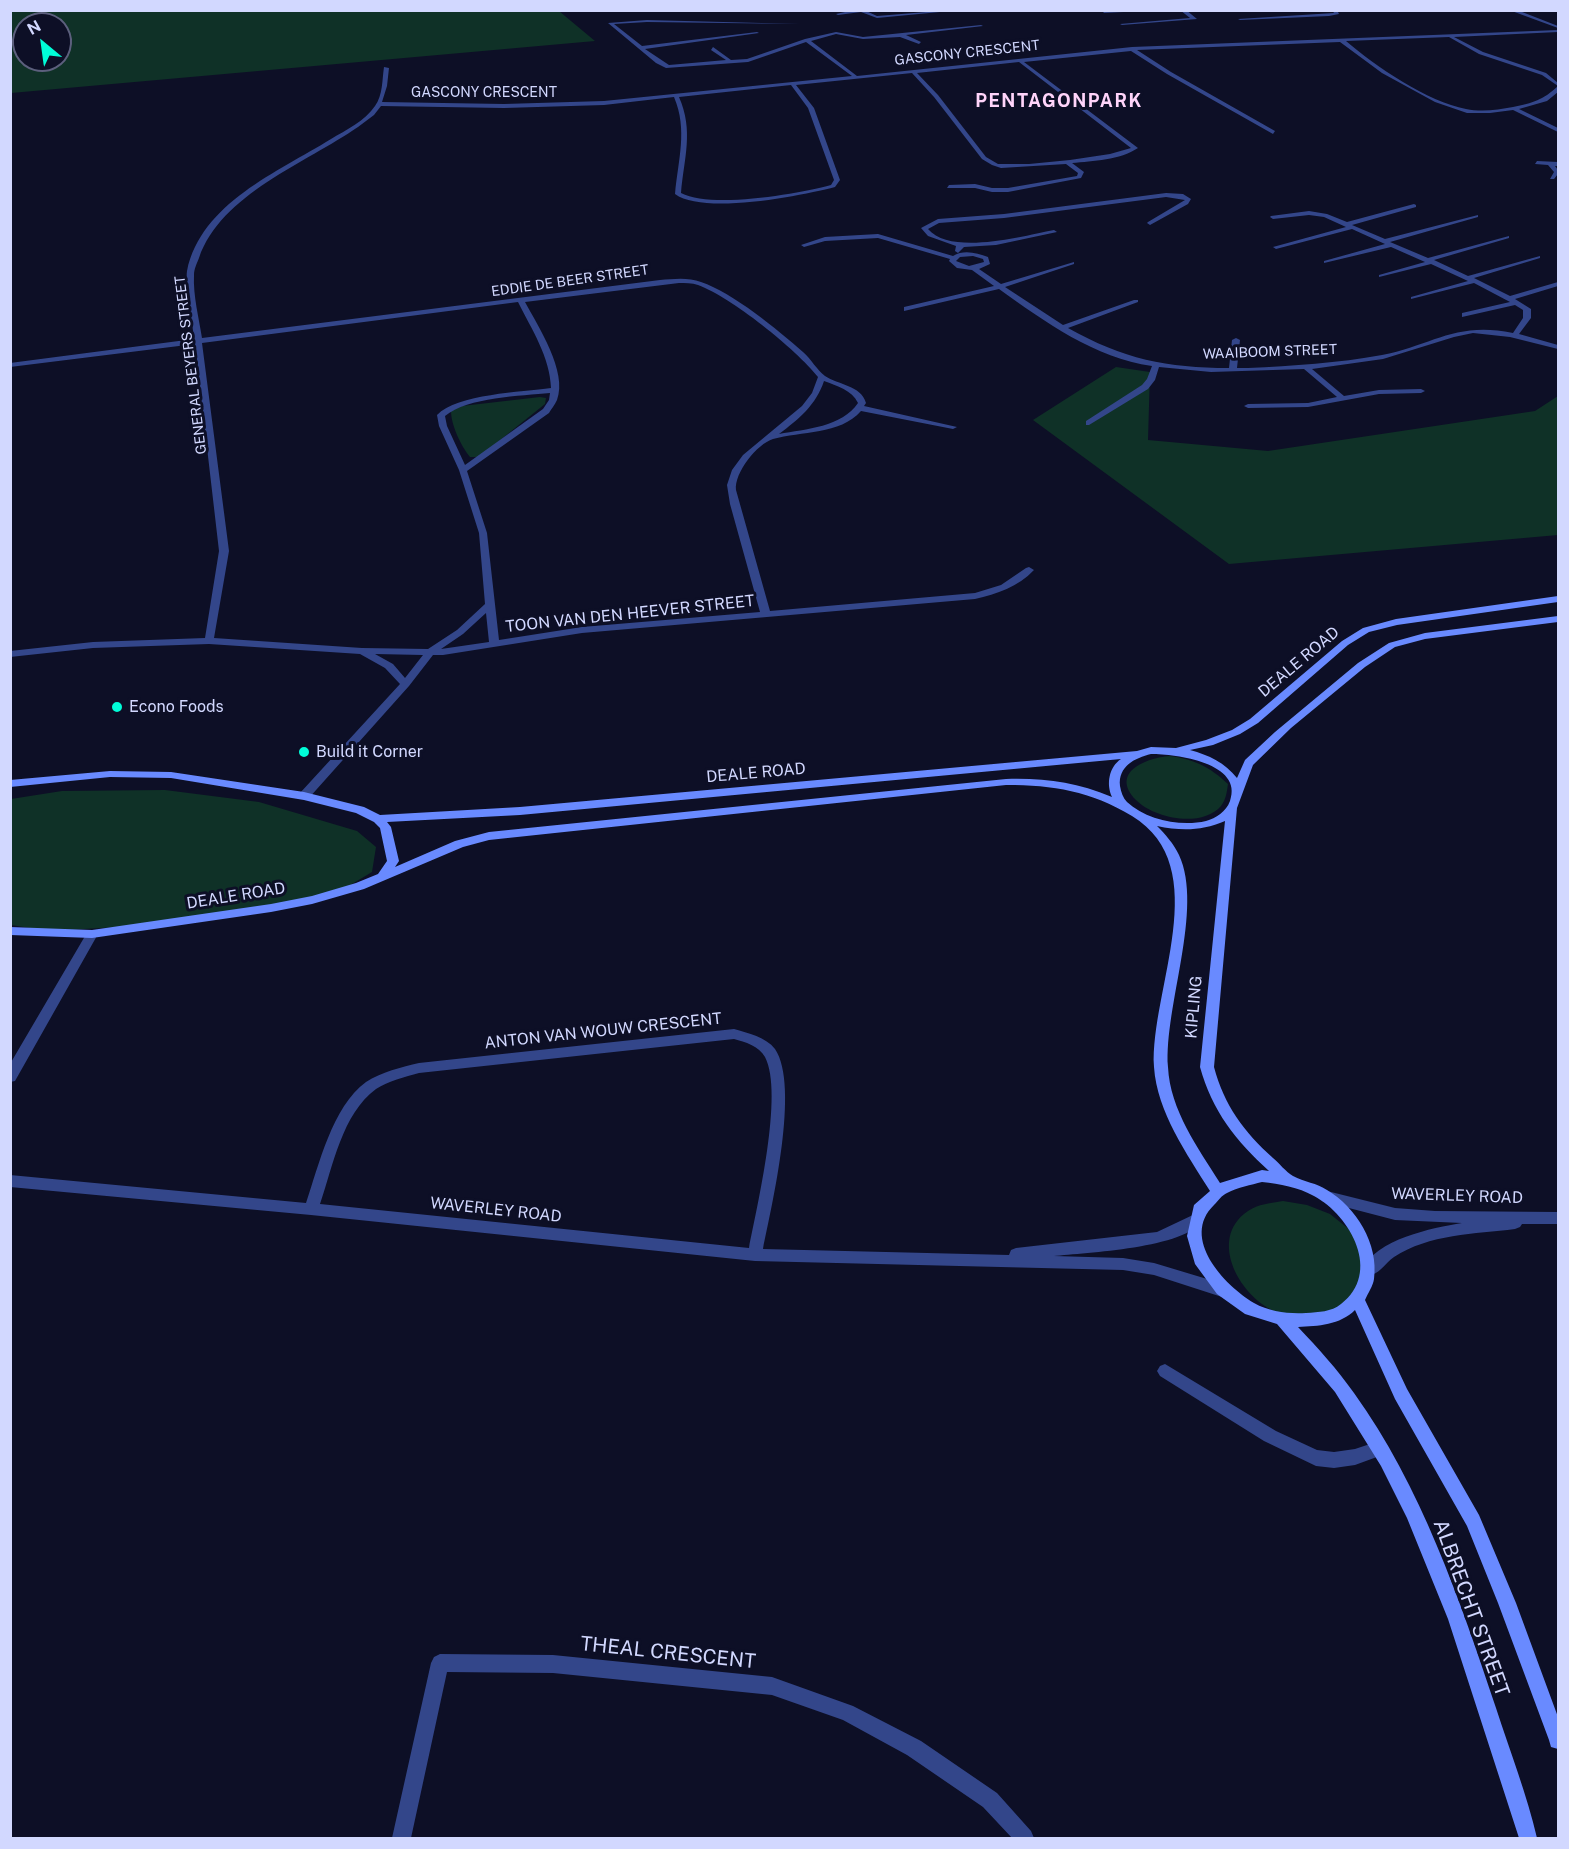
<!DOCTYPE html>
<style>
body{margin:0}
#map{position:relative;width:1569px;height:1849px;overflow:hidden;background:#0d0f26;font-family:"Public Sans",sans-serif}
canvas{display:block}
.frame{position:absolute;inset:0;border:12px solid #d2d8ff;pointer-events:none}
.north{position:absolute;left:12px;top:12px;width:60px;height:60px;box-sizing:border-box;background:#0d0f26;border:2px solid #5c5f7d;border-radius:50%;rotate:331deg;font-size:16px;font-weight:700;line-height:24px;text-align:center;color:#d2d8ff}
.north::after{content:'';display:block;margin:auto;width:21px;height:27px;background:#00fdd8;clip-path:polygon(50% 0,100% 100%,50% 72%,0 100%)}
</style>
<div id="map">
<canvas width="1569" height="1849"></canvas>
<div class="frame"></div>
<div class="north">N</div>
</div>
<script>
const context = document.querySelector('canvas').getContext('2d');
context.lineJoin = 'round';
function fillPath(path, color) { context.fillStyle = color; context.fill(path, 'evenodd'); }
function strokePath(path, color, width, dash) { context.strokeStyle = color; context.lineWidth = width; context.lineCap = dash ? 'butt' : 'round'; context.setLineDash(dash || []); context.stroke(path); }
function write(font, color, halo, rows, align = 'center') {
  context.font = font + ' "Public Sans",sans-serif'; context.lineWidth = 6; context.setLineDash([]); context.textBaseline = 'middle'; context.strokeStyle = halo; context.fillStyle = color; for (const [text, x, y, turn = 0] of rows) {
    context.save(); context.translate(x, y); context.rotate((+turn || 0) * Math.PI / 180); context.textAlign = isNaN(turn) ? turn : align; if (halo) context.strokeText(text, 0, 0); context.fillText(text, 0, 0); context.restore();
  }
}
fillPath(new Path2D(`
 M11 10 559 11 595 41 11 93ZM24 24H60V60H24Z
 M1116 367 1150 372 1148 440 1268 451 1535 411 1558 396V535L1229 564 1033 420Z
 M540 397 546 398 545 404 479 457H470C461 446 451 425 451 411L462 406Z
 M1169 756C1194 759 1210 767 1228 784 1227 791 1226 800 1221 806 1202 828 1155 819 1136 800 1109 772 1147 758 1169 756Z
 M165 790 259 802 357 831 376 847 372 872 337 893 154 925 49 931 11 925V799L62 791Z
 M1283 1201 1307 1205 1330 1214 1350 1230 1364 1249V1298C1356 1303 1338 1318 1329 1320 1323 1321 1312 1317 1306 1317 1298 1315 1287 1315 1279 1313 1241 1300 1206 1239 1248 1211 1258 1204 1271 1203 1283 1201Z`), '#0f3127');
fillPath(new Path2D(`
 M854 10H864L877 16 938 11 940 12 877 18 861 12 838 15 836 14Z
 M1106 10H1164L1103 13Z
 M1180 10H1186L1197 19 1122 25 1120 24 1190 18Z
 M1332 10H1337L1339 14 1329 16 1240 20 1238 19 1334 13Z
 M1509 10H1517L1558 26V28Z
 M647 20 800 24 647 22 614 24 642 46 757 32 759 33 645 49 669 65 726 60 711 50 713 47 731 60 747 59 805 39 836 32 863 37 981 25 983 26 906 35 921 42 919 44 900 37 863 39 836 34 811 41 857 76 1132 47 1558 30V32L1454 37 1483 52 1546 73 1558 83V92L1547 101 1519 109 1558 128V132L1513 110 1490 113H1467L1435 102 1382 73 1340 42 1137 50 1171 72 1275 131 1273 134 1167 74 1131 51 1024 62 1138 148C1120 160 1093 161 1072 163L1084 172 1081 178 1008 192H992L975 188H947L949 185 975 184 992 188H1008L1077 176 1078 173 1066 164 1001 168 992 165 982 159 934 97 912 73 796 85 814 108 840 180 835 187C801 196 703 215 675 194 678 160 688 130 674 97L604 105 504 108 381 106 374 115 358 127C306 163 221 194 199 258 197 263 194 269 194 275 193 296 199 318 202 338L660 280C673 279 688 277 701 282 733 293 777 329 803 352 811 359 817 370 825 376 838 385 861 385 866 403L864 406 957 427 953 429 861 411C840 435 801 431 773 439 757 444 734 473 736 490L770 611 975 593 1001 585 1026 568 1029 567 1034 570C1018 587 997 594 975 599L582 633 443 655H433L409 686 308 799H300L299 796 300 793 400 684 385 668 360 654 209 644 93 648 10 657V651L93 642 205 638 219 551 195 344 10 367V363L194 339C193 325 185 283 187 271 201 203 278 172 331 139 346 130 365 121 375 106 383 95 382 80 384 67L389 68 387 86 382 102 504 104 604 101 852 76 806 42 748 62 666 68 656 63 608 23ZM1449 37 1479 54 1542 75 1558 86C1543 100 1533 103 1513 107 1498 110 1481 112 1466 109 1428 102 1375 66 1346 41ZM1019 62 1131 148 1110 154 1070 160 1029 164H998L986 157 938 95 917 73ZM791 85 808 108 834 180 831 185C797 194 712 209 681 193 684 158 694 131 679 97ZM679 283C685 283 692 283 698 285 731 297 796 349 818 377L812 393 802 406 743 455 732 470 727 485 730 504 760 612 582 627 499 640 487 533 467 471 549 413C551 409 555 405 557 400 568 372 538 326 525 302ZM518 302C532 330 550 357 551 388 522 392 457 394 437 415L439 426 459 470 479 533 485 604 457 630 428 649 362 648 214 638 229 551 202 343ZM824 381C837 386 852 390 858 403 842 427 806 429 779 434 799 419 816 405 824 381ZM550 393 549 400 543 409 465 465 447 426 445 416C468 397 521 396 550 393ZM486 613 489 642 441 649 463 634ZM375 654 423 655 405 678 393 664Z
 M1537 161 1558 162V166H1555L1558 170V174L1554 179H1550L1554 172 1548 165 1535 164Z
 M1166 193 1183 194 1191 199 1188 204 1150 225 1147 223 1148 222 1185 200 1166 197 1004 218 939 223 928 229C951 256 1023 236 1054 230L1057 232 996 245 964 247 958 253 955 251 956 246 928 236 921 228 938 219 1004 214Z
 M1414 204 1416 205V207L1352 225 1385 239 1478 215V217L1390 242 1428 258 1509 236V238L1434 260 1468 276 1540 256V258L1474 278 1510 296 1558 282V286L1515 299 1531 309V318L1519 334 1558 345V349L1510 337 1473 333 1454 337 1383 359 1312 369 1344 396 1379 390 1421 389 1425 391 1421 393 1379 394 1308 407 1248 408 1244 406 1248 404 1308 403 1337 397 1304 369 1211 372 1159 367 1155 380 1148 389 1089 425H1086V421L1142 385 1147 379 1152 366C1095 358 1045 322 999 289L904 311V307L994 286 972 270 957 268 949 261 950 259 878 238 825 241 804 247 801 245 825 237 878 234 953 256C964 249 977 253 988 257L990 264 979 269 1001 284 1074 262V264L1005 287 1063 325 1134 300H1138V302L1068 328C1123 359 1167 368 1229 368L1232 340 1236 338 1240 340 1237 368H1248C1293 366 1338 363 1382 355 1433 345 1456 321 1513 333L1523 318V310L1515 305 1462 317V313L1510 302 1474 283 1411 299V297L1468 281 1431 264 1379 277V275L1425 262 1391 247 1324 263V261L1385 244 1352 229 1276 249 1273 247 1346 227 1324 217 1309 215 1273 219 1270 217 1271 216 1309 211 1327 214 1347 222ZM973 256 983 259 984 262 969 266 956 261 960 257Z
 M92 930 98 934 15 1081 10 1082V1064L88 931Z
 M734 1029C748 1033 766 1037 775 1049 800 1086 772 1205 763 1249L1009 1255 1011 1250 1016 1248 1157 1232 1195 1214 1200 1216 1202 1220C1188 1248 1084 1253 1054 1256L1123 1258 1154 1263 1227 1285 1229 1290 1227 1295 1222 1297 1154 1275 1123 1270 755 1261 311 1215 10 1187V1175L306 1203C319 1165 332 1107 366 1082 381 1072 402 1067 419 1063ZM734 1039C745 1042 759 1046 765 1057 784 1094 757 1206 749 1248L320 1204C333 1166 342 1114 376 1089 388 1081 405 1077 419 1073Z
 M1327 1191 1395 1208 1435 1211 1558 1212V1224H1522L1520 1227 1515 1229C1475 1234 1429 1234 1394 1257 1384 1264 1376 1279 1364 1275L1362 1270C1376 1239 1432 1228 1462 1223L1395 1220 1322 1201 1320 1197 1322 1193Z
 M1165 1364 1276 1431 1317 1450 1334 1452 1355 1449 1379 1441 1385 1444 1387 1449 1385 1454 1355 1465 1334 1468 1316 1466 1264 1441 1160 1376 1157 1371 1160 1366Z
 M440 1654 553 1655 772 1677 853 1706 921 1741 997 1793 1031 1831 1034 1838H1012L983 1807 907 1755 843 1720 772 1695 553 1673 447 1672 411 1838H392L431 1663 434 1657Z`), '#33468a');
fillPath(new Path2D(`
 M1558 596V602L1397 625 1369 632 1348 645 1258 723 1240 734 1213 745 1190 750C1209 755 1225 763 1237 778L1245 760 1275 732 1358 663 1389 643 1425 633 1558 616V622L1425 639 1395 647 1365 667 1291 728 1253 765 1237 808 1214 1067C1224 1105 1244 1132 1273 1158 1279 1163 1286 1172 1293 1176 1304 1182 1317 1183 1327 1190 1356 1207 1379 1244 1374 1279 1373 1286 1368 1293 1365 1300L1407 1389 1479 1515 1516 1603 1558 1717V1749L1551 1747 1549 1740 1498 1603 1467 1526 1395 1399 1355 1310C1340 1325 1318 1326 1298 1327 1318 1348 1337 1369 1354 1393 1421 1486 1460 1600 1496 1708 1510 1751 1527 1795 1537 1838H1519L1448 1619 1407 1518 1381 1466 1335 1392 1277 1324 1245 1314 1217 1294 1195 1264 1187 1236 1194 1205 1210 1191C1187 1154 1157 1112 1154 1067 1150 990 1216 867 1132 816 1090 791 1054 785 1006 785L489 840 463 847 364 889 312 904 271 912 92 938 10 935V927L92 930 271 904 312 896 356 883 378 874 387 861 380 828 374 822 356 813 304 800 171 778 110 777 10 787V780L110 771 171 772 304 792 364 807 380 815 520 807 1137 751 1151 747 1176 748 1206 740 1232 730 1250 719 1342 641 1363 628 1396 619ZM1151 754C1176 754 1244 763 1230 801 1226 812 1216 818 1206 821 1181 827 1146 820 1127 802 1123 798 1121 792 1120 786 1118 766 1135 758 1151 754ZM1121 759C1109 767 1106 784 1112 797 1075 782 1046 778 1006 779L489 832 455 841 395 867 399 861 391 827 387 822 520 815ZM1225 821 1200 1067C1212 1111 1236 1141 1269 1171L1262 1170 1220 1183C1198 1148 1170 1110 1168 1067 1164 1006 1204 909 1179 855 1174 844 1165 834 1157 826 1181 831 1202 831 1225 821ZM1262 1182C1280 1184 1298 1187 1314 1196 1351 1216 1382 1273 1341 1304 1331 1312 1319 1312 1306 1313 1289 1314 1270 1312 1254 1303 1224 1285 1180 1238 1214 1205 1218 1201 1222 1195 1227 1193 1238 1187 1251 1185 1262 1182Z`), '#698aff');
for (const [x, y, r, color] of [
 [117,707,6,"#00fdd8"],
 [304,752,6,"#00fdd8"]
]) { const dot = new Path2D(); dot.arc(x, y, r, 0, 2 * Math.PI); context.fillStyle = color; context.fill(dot); strokePath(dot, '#0d0f26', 2); }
write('14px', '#d2d8ff', '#0d0f26', [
 ["GASCONY CRESCENT",967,53,-6],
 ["GASCONY CRESCENT",484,93],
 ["EDDIE DE BEER STREET",570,281,-8],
 ["WAAIBOOM STREET",1270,352,-2],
 ["GENERAL BEYERS STREET",191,365,-97]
]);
write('16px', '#d2d8ff', '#0d0f26', [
 ["TOON VAN DEN HEEVER STREET",630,614,-6],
 ["DEALE ROAD",1299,662,-40],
 ["DEALE ROAD",756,773,-5],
 ["DEALE ROAD",236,896,-9],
 ["KIPLING",1194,1007,-85],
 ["ANTON VAN WOUW CRESCENT",603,1031,-6],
 ["WAVERLEY ROAD",1457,1196,2],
 ["WAVERLEY ROAD",496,1210,6]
]);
write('16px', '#d2d8ff', '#0d0f26', [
 ["Econo Foods",129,707],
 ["Build it Corner",316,752]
], 'left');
context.letterSpacing = '1.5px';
write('bold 18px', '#ffd4fa', '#0d0f26', [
 ["PENTAGONPARK",1059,101]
]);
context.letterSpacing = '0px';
write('20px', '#d2d8ff', '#0d0f26', [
 ["ALBRECHT STREET",1471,1608,70],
 ["THEAL CRESCENT",668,1653,6]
]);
</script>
